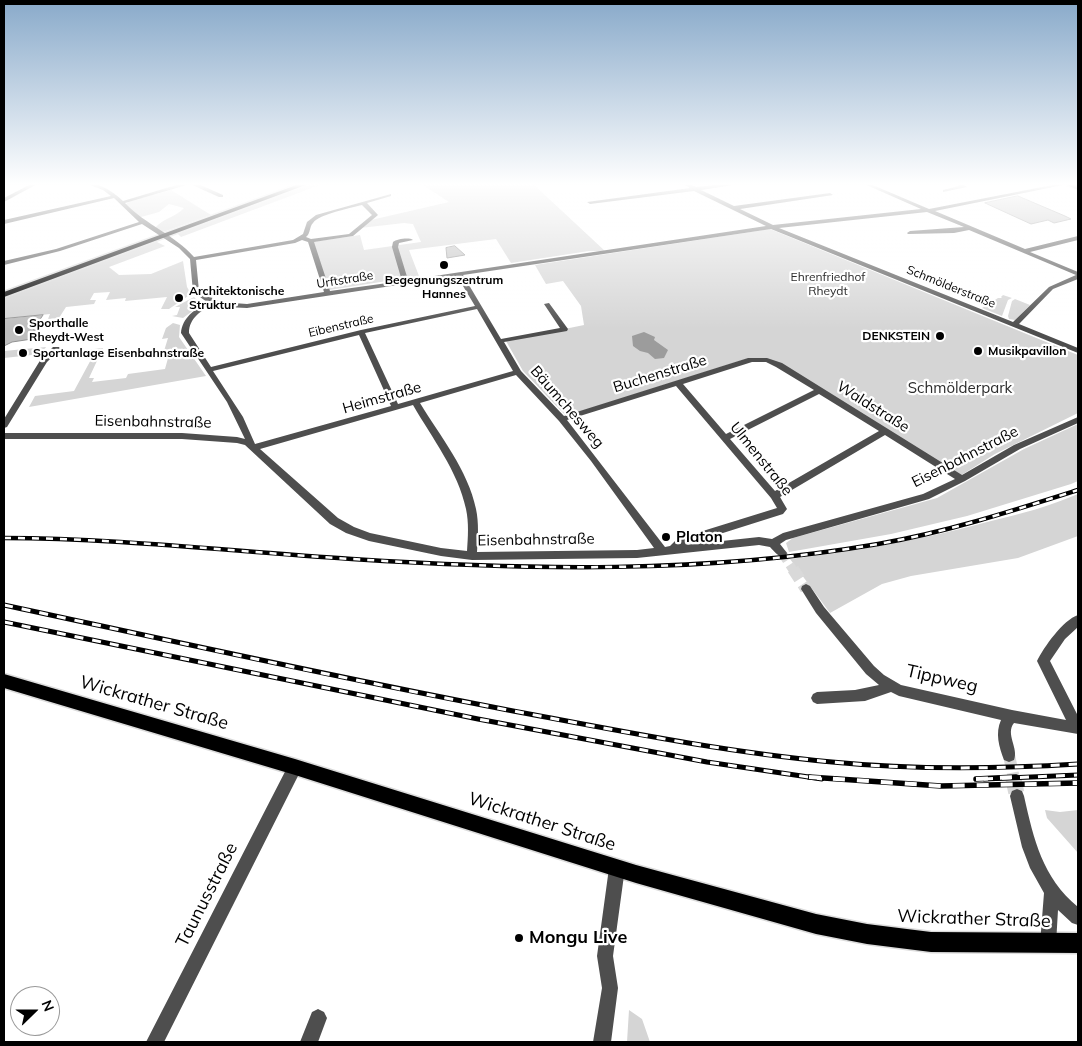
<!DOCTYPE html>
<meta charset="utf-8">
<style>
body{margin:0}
#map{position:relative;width:1082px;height:1046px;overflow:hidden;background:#fff;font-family:Mulish,sans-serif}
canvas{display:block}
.frame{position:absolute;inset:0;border:5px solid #000;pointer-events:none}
.north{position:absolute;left:10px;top:986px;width:50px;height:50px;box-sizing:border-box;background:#fff;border:1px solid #999;border-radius:50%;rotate:68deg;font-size:14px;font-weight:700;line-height:20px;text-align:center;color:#000}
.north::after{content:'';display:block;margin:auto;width:18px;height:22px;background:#000;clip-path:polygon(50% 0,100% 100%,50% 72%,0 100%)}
</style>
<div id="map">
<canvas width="1082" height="1046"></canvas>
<div class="frame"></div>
<div class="north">N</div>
</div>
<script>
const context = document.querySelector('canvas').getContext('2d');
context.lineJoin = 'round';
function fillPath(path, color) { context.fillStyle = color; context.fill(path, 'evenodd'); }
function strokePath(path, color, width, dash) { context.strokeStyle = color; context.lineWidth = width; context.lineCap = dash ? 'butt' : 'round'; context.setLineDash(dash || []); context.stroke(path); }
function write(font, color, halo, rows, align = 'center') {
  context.font = font + ' Mulish,sans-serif'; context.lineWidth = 4.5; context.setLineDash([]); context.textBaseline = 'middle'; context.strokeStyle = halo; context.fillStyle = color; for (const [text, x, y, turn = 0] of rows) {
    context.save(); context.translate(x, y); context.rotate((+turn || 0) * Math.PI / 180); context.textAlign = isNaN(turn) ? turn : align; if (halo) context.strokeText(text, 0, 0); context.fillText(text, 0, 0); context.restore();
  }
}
fillPath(new Path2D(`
 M311 183H325L181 237 177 233Z
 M420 183H532L605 251H589L511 263 496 239 409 250 419 276 329 290 313 242 360 235 364 250 421 242 413 224 404 223 360 228 371 220 449 202Z
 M171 190 211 215 163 232 155 228C163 218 176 217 184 208L169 204 159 212 141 217 125 205 130 201Z
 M770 229 1078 355V413L995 454 960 476 766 358H749L566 416 523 371 506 341 584 325 581 306 563 281 546 284 535 265Z
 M155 241 165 246 109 267 119 275 151 274 183 261 187 287 191 294 169 309H161L167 297 125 301 126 298 106 300 110 292 94 293 90 300H96L94 304 66 307 59 318 48 319 50 314 4 319V297Z
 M1003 295 1012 298 1008 300 1002 316 982 308 998 298H1002L1001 297Z
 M194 297 200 303 198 307 183 318 172 316 177 315 180 307H175Z
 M1015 299 1030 305 1015 320 1009 319 1008 316 1012 301Z
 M173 323 180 325 179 337 206 376 29 407 35 396 74 391 94 354H84V352L66 354 67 352 103 348 89 378H94L92 382 126 378 128 374 165 369 170 351H164L168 338 162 339 166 328Z
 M46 347 41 354 4 358V351Z
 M1078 424V481L1071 484 967 516 891 534 789 552 786 543 793 538 937 498 1024 449Z
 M1078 494V536L1018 558 911 576 882 584 830 613 790 559C858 551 925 539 991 521 1021 514 1050 506 1078 494Z
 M1045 810 1060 812 1078 810V853L1047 818Z
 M629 1010 642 1019 650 1042H627Z`), '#d5d5d5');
fillPath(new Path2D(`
 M644 332 655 337 654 340 668 350 664 358 655 359 648 353 640 351 633 346 632 336Z`), '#9c9c9c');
const building = new Path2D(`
 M1018 196 1065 216 1071 219 1054 223 1048 220 1031 224 985 203Z
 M455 246 465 255 447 258 446 248Z
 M43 315 33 330H38L32 339 12 342 4 346V319Z`);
fillPath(building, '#bebebe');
strokePath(building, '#929292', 1);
strokePath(new Path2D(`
 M782 553 793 570`), '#d9d9d9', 9, [9, 5]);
strokePath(new Path2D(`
 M793 569 806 589
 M1009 755 1014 779`), '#d9d9d9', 12, [12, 6]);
strokePath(new Path2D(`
 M1013 777 1017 796`), '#d9d9d9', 16, [16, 8]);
const major = new Path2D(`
 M302 183H311L4 297V292Z
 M1063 183H1072L1078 186V190Z
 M4 674 295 759 636 865 816 914 867 924 931 932 1078 933V953L931 952 867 944 816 934 636 883 295 775 4 688Z`);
strokePath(major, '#dbdbdb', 3);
fillPath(new Path2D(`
 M33 183H39L4 202V198Z
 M85 183C101 183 112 191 123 201L183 183H196L223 195V197H219L190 184 125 203C146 225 175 235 194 257L293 240 303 234 307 222 316 215 391 194V196L367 203 378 215 353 236 314 242 330 291 402 281 392 247 393 242C397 239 409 237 413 240L399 243 398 247 408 280 766 226 694 191 590 204 587 202 690 188 681 183H687L696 187 731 183H746L701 190 734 206 830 193 833 195 740 209 773 225 921 209 862 183H868L929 209 1063 183H1073L935 211 1025 249 1078 236V240L1030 252 1078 272V279L1053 289 1019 324 1078 348V353L771 229 463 275 501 339 560 328 544 304 549 303 568 329 567 331 504 342 521 371 564 416 748 358H767L782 363 962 475 1014 445 1078 417V423L1020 449 965 481 929 499 786 540 780 544 787 553 786 556C778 558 775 552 770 547L759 545 637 558 472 560 441 556 369 541 346 533 330 524 245 445 237 443 182 439H4V433H182L237 437 245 439 227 402 181 333C182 318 195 309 207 302L193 292 190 259 179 248 142 224 60 251 4 265V261L56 249 139 222 114 198 4 224V220L111 196 103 190ZM362 205 372 215 349 234 311 239 306 237C311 233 309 227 313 223 319 214 351 208 362 205ZM927 212 964 227 910 231 907 233 908 234 954 233 969 230 1076 275 1049 287 1013 322 779 228ZM302 240 308 242 324 292 247 304 220 302C215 298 207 297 199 291L196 260 295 243ZM457 276 475 306 361 330 211 367 189 333C189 318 201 311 213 304L226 307 247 308ZM477 309 513 371 398 404 365 333ZM359 335 391 406 255 444 243 417 213 371ZM752 362H766L776 367 814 390 726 434 683 384ZM516 375 559 421 591 461 654 548 637 550 477 552C478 538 479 523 476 509 468 470 440 436 420 403ZM676 386 771 498 777 508 677 539 670 546 665 547 567 420ZM819 394 879 431 775 491 730 439ZM413 405C432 438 458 471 466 509 469 523 468 537 467 551L441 548 370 533 354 527 338 518 260 449ZM885 435 955 479 923 494 783 533 772 539 759 537 685 545 783 514 787 509 780 497Z
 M955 183H961L967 187 943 192V190L959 186Z
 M53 347H59L60 349 47 362 7 427 4 428V419L41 359Z
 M806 584 810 586 824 607 874 666 884 675 901 685 1012 710 1066 720 1037 661C1044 647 1063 620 1078 615V627L1065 639 1050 661 1078 716V734L1014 723C1005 734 1019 748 1014 760L1009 762 1004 760C999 747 995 733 1001 720L899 696 891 692 865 701 817 704 813 702 811 698 813 694 817 692 855 690 879 685 866 674 816 613 801 589 802 586Z
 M295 760 300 762 302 767 300 772 164 1042H146L290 762Z
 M1017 789 1022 791 1024 796C1034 840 1042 877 1078 907V925L1072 923 1058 910 1056 944 1054 950 1048 952 1042 950 1040 944 1044 893 1030 868 1022 847 1010 796 1012 791Z
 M617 860 622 863 625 868 613 956 618 988 611 1042H593L602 988 597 956 609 868 612 863Z
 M318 1009 324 1012 327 1018 318 1042H300L312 1012Z`), '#4e4e4e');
fillPath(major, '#000');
const railFar2 = new Path2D(`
 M4 538C119 538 237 552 352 559 527 570 705 574 878 544 947 532 1012 511 1078 490`);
const railFar1 = new Path2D(`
 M4 605C172 641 339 678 508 710 615 730 723 752 832 762 914 770 996 769 1078 764
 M4 622 478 719 707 762 822 779
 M984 779 1078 775`);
const rail = new Path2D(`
 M809 777 941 786 1078 783
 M976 779 1016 777`);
strokePath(railFar2, '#000', 4.5);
strokePath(railFar1, '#000', 5);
strokePath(rail, '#000', 5.5);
strokePath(railFar2, '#fff', 2.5, [7]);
strokePath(railFar1, '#fff', 3, [9]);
strokePath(rail, '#fff', 4, [12]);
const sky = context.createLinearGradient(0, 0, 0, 329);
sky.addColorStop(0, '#89aaca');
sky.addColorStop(0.56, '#fff');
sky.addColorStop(1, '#ffffff00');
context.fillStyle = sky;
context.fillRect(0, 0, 1082, 329);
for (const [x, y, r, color] of [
 [444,265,5,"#000"],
 [179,298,5,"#000"],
 [19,330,5,"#000"],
 [940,336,5,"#000"],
 [978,351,5,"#000"],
 [23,353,5,"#000"],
 [666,537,5,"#000"],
 [519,938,5,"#000"]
]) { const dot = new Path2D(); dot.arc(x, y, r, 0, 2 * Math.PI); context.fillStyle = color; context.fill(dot); strokePath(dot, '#fff', 2); }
write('12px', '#2c2c2c', '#fff', [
 ["Ehrenfriedhof",828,277],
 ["Rheydt",828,291]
]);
write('12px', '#000', '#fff', [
 ["Urftstraße",345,280,-9],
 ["Schmölderstraße",951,287,22],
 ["Eibenstraße",341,326,-13]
]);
write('bold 12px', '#000', '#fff', [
 ["Begegnungszentrum",444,280,"center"],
 ["Hannes",444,294,"center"],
 ["Architektonische",189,291],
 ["Struktur",189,305],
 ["Sporthalle",29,323],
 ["Rheydt-West",29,337],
 ["DENKSTEIN",930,336,"right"],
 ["Musikpavillon",988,351],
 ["Sportanlage Eisenbahnstraße",33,353]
], 'left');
write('15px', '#000', '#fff', [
 ["Buchenstraße",660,374,-17],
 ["Heimstraße",382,398,-16],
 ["Bäumchesweg",567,407,49],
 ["Waldstraße",873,407,32],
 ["Eisenbahnstraße",153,422,1],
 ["Eisenbahnstraße",965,457,-27],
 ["Ulmenstraße",761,459,51],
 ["Eisenbahnstraße",536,540,-1]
]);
write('15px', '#2c2c2c', '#fff', [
 ["Schmölderpark",960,388]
]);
write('bold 15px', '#000', '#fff', [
 ["Platon",676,537]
], 'left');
write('18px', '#000', '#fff', [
 ["Tippweg",942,679,13],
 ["Wickrather Straße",154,703,16],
 ["Wickrather Straße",542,822,18],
 ["Taunusstraße",207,895,-63],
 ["Wickrather Straße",974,919,2]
]);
write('bold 18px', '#000', '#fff', [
 ["Mongu Live",529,938]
], 'left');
</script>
